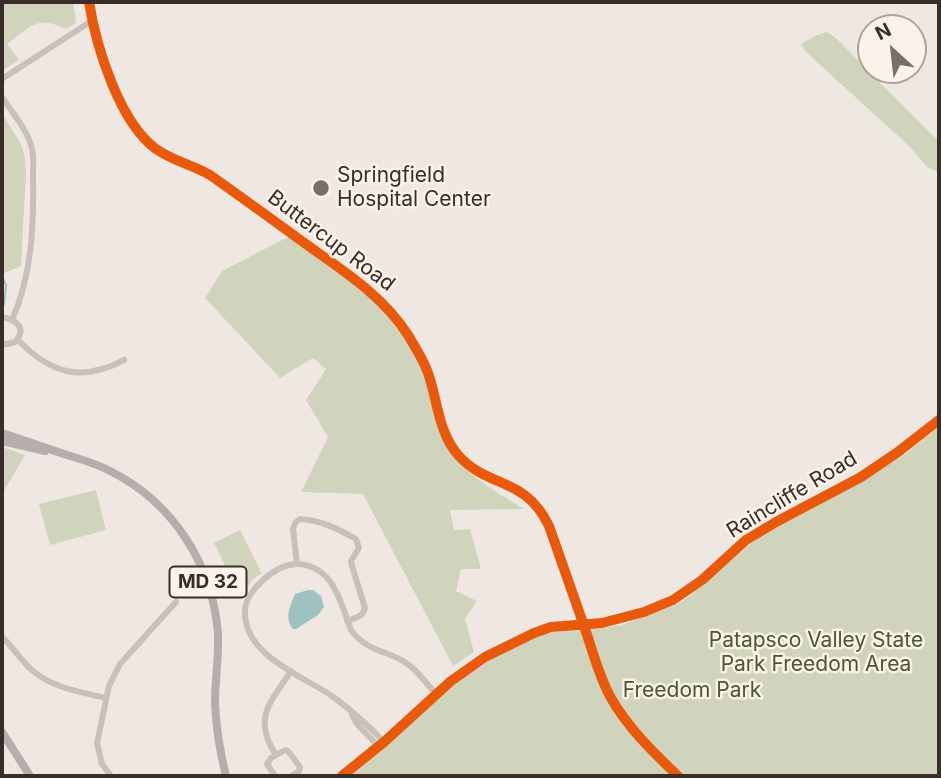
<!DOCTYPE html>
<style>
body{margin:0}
#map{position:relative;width:941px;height:778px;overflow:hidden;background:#efe8e2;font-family:Inter,sans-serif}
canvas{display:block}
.frame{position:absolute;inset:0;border:4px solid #392d29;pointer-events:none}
.north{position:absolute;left:857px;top:14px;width:70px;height:70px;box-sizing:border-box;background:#fbf2ea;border:2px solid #ada39d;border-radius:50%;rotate:333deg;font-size:19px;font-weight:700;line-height:28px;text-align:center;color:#392d29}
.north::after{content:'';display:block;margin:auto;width:24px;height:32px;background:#796e6a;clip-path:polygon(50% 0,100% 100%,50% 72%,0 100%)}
</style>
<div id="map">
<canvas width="941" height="778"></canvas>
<div class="frame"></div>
<div class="north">N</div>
</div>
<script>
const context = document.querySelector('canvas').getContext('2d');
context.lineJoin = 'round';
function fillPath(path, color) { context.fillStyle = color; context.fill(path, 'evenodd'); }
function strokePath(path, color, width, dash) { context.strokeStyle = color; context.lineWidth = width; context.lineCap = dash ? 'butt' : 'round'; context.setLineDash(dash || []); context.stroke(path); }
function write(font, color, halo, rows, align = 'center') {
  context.font = font + ' Inter,sans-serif'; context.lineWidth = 5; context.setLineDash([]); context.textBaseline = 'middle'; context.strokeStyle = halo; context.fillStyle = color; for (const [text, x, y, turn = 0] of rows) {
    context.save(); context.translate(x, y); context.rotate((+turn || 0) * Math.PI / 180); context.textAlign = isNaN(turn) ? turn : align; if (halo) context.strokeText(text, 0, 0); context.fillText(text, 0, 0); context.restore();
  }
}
fillPath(new Path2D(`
 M2 2H73L76 23 66 29C35 14 29 29 7 44L19 60 2 71Z
 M827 32 837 39 933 136 939 139V172L927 167 910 147 806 52 801 44 815 36Z
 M2 113 21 144 25 158 26 172 21 266 2 274Z
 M290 236C333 267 379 296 409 341 421 361 428 383 434 405 436 414 436 424 439 432 454 469 492 489 524 509L450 510 454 530 470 529 481 569H461L456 591 477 601 465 619 474 652 453 666 363 494 301 492 328 437 306 400 326 369 313 358 280 378 205 298 222 271Z
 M939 427V776H351L460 680 498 655 544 634 566 630 597 629 622 625 678 604 691 595 759 537 852 487 904 455Z
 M2 447 25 455 2 494Z
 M96 490 106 530 50 545 39 504Z
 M240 530 262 574C251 576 249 589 239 594L214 543Z`), '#d1d4bc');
fillPath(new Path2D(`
 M308 590H313L321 596 324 607 318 615 296 629H293C284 619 290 606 295 594Z`), '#9ec2c0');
strokePath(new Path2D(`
 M17 2H31
 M2 275 6 285 4 305`), '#9ec2c0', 2);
strokePath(new Path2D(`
 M89 2C96 46 119 122 156 149 173 161 193 165 210 175 244 199 277 223 310 247 345 272 384 297 408 335 415 347 423 359 428 373 438 401 438 433 459 456 489 489 525 476 549 526 560 558 572 591 583 623 592 648 598 675 611 698 628 728 653 752 678 776
 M2 79 93 20
 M2 97C12 113 28 130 32 149 34 157 33 167 33 176 34 224 32 276 12 320
 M2 317C16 320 28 328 15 342L2 345
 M18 340C50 373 81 383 124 360
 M297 564 293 529 295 523 300 519C321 520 338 529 356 539L359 548 351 561 352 566 365 608C363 617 355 618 347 621
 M2 637C13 647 21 661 33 671 53 688 81 692 106 698
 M352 715 357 724 379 747
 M384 742C368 725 351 710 332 696 301 675 243 655 245 610 246 590 277 563 298 564 306 564 316 568 322 573 338 586 344 612 351 630 369 654 388 649 409 665 419 672 428 686 437 695
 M276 755C252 718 270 703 291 671
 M111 776 102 764 97 743 109 686 120 664 176 602
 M275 776 267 764 271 758 285 750 288 751 300 767 299 771 292 776
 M342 776 384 742 451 681 485 657 534 633 551 627 602 623 644 612 673 600 702 580 746 540 776 522 861 477 898 452 939 420`), '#c7c0bb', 6);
strokePath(new Path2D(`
 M2 433C24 440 46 448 67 455 83 460 98 464 112 472 173 503 213 565 218 634 219 657 215 680 215 703 216 727 220 752 226 776
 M2 441 45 451
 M2 732 30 776`), '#b6aeaa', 8);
strokePath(new Path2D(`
 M89 2C96 46 119 122 156 149 173 161 193 165 210 175 244 199 277 223 310 247 345 272 384 297 408 335 415 347 423 359 428 373 438 401 438 433 459 456 489 489 525 476 549 526 560 558 572 591 583 623 592 648 598 675 611 698 628 728 653 752 678 776
 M342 776 384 742 451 681 485 657 534 633 551 627 602 623 644 612 673 600 702 580 746 540 776 522 861 477 898 452 939 420`), '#e8590c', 10);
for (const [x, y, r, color] of [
 [321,188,9,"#796e6a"]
]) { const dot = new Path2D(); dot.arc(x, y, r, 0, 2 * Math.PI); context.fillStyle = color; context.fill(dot); strokePath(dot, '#fbf2ea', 2.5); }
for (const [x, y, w] of [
 [208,582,77]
]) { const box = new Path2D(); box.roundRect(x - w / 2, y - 15.5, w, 31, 5); context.fillStyle = '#fbf2ea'; context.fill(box); strokePath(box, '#392d29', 2); }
write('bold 19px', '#392d29', null, [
 ["MD 32",208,582]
]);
write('21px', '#392d29', '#fbf2ea', [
 ["Springfield",337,176],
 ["Hospital Center",337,200]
], 'left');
write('21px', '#392d29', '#fbf2ea', [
 ["Buttercup Road",331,241,37],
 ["Raincliffe Road",792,495,-31]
]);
write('21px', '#4b592b', '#fbf2ea', [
 ["Patapsco Valley State",816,641],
 ["Park Freedom Area",816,665],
 ["Freedom Park",692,691]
]);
</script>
